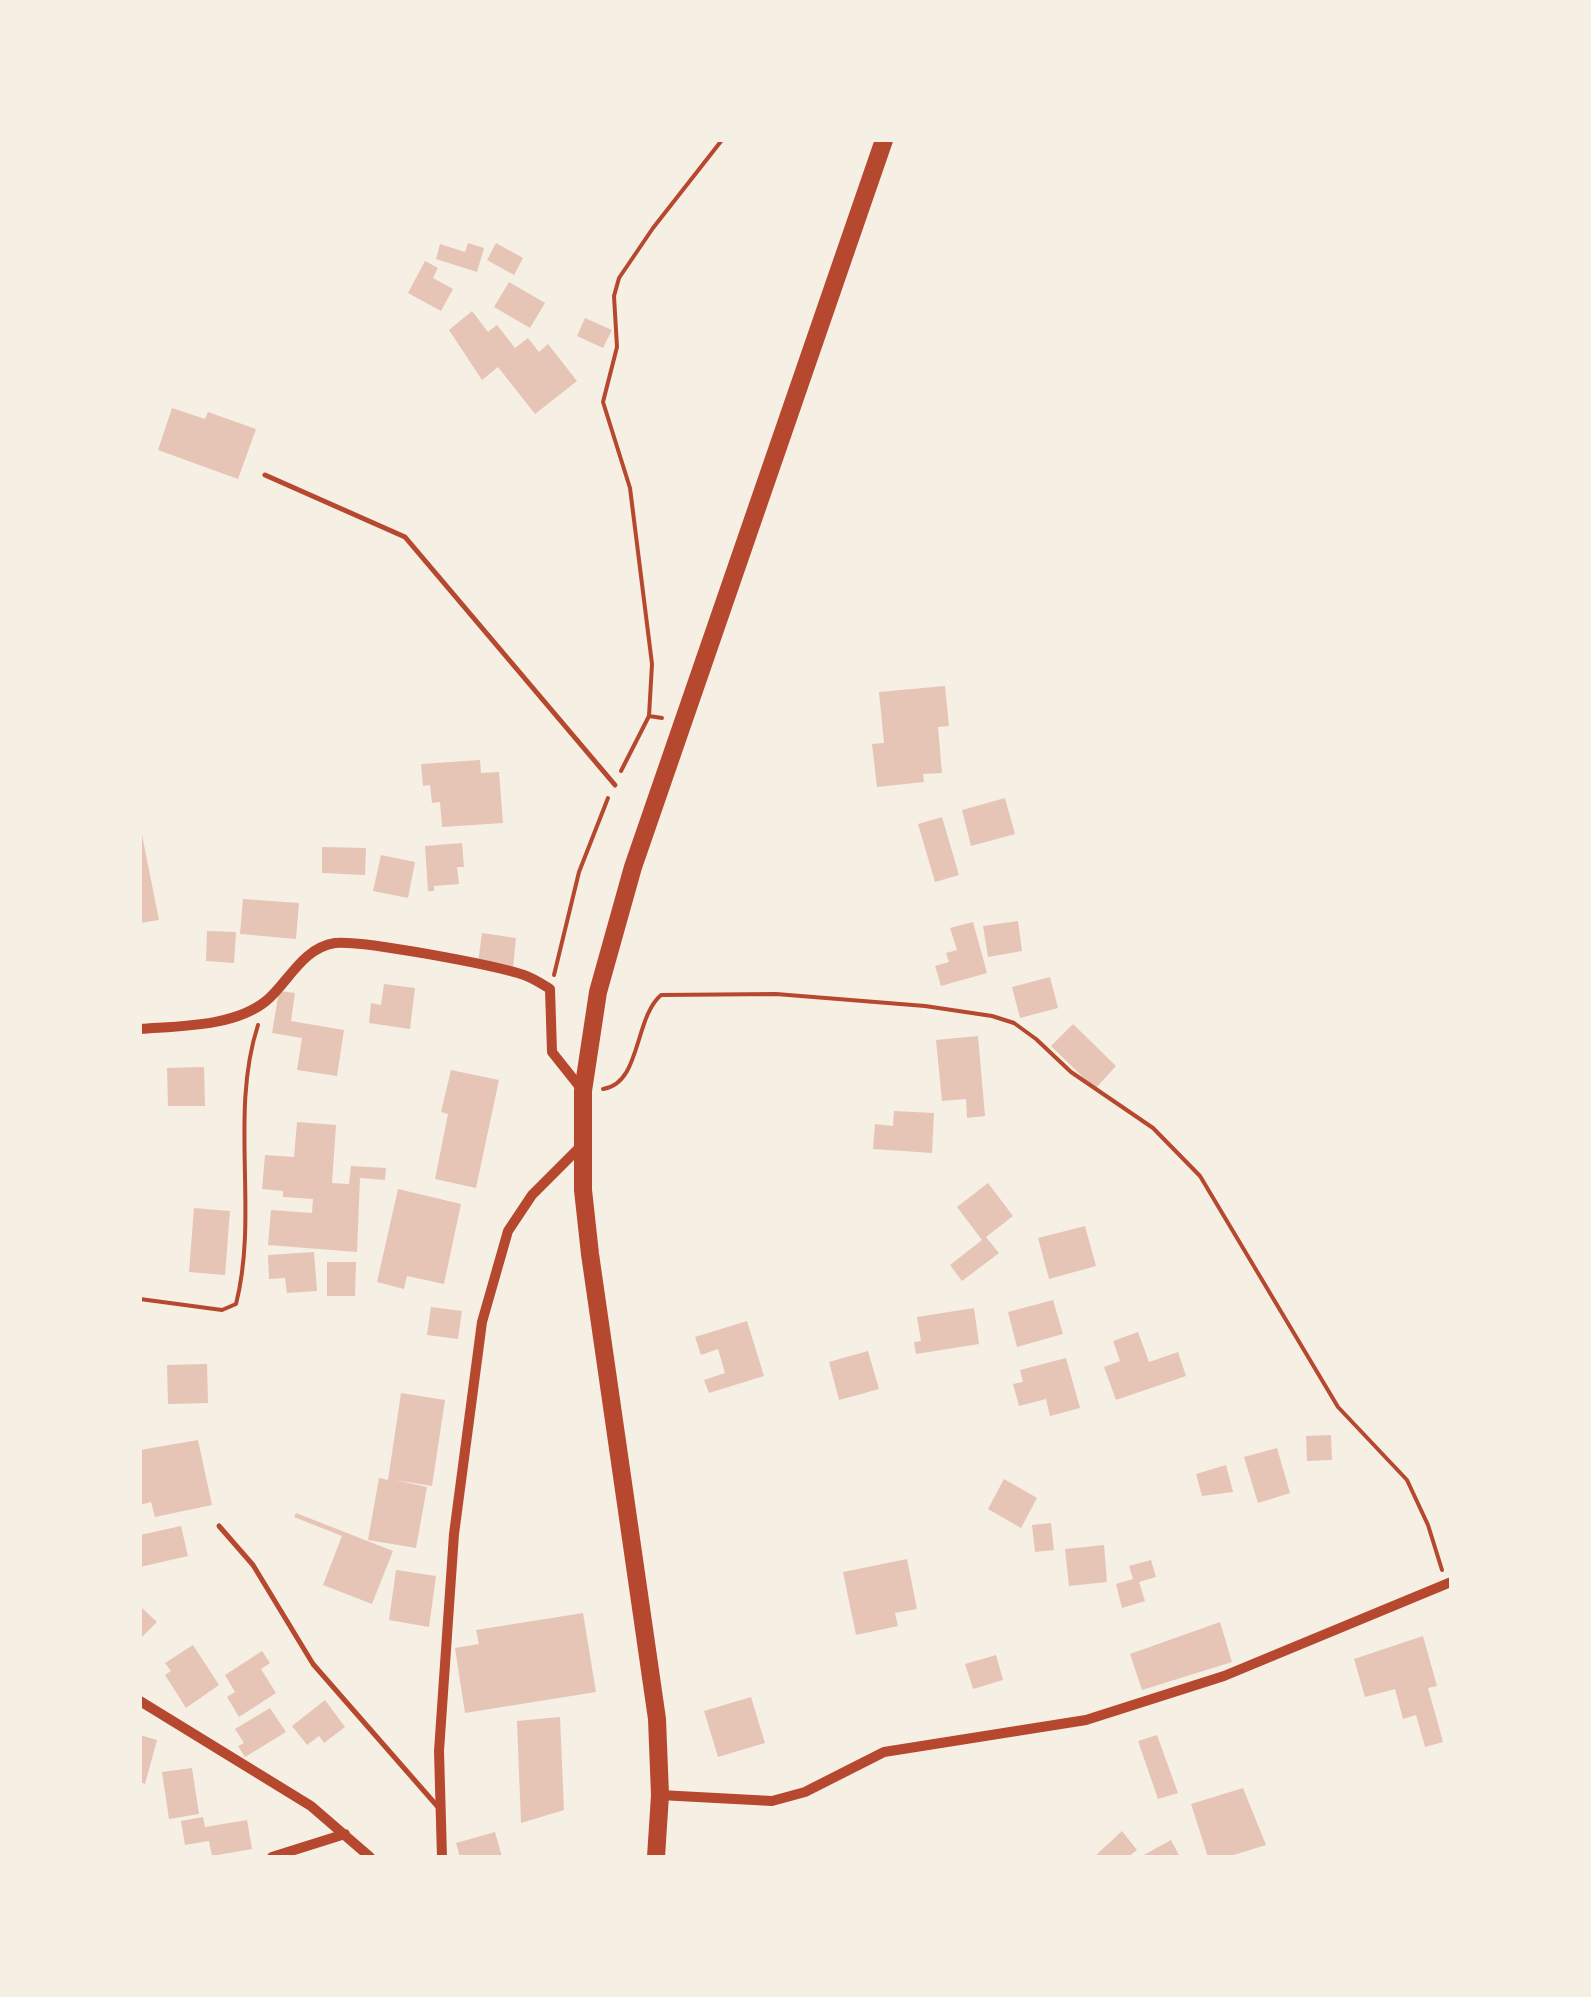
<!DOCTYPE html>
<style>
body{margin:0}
#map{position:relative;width:1591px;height:1997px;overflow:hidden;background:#f6efe4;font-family:Bitter,serif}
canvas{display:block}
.frame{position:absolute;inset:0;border:142px solid #f6efe4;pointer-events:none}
</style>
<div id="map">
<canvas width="1591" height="1997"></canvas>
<div class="frame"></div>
</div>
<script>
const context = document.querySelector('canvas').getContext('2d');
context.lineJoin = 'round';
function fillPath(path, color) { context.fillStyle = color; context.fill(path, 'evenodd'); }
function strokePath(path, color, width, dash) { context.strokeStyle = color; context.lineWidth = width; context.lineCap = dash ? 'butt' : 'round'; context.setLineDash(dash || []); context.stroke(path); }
fillPath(new Path2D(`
 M468 243 484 248 477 272 436 259 440 244 465 252Z
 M496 243 523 258 514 275 487 260Z
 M425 261 438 268 433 278 453 289 441 311 408 293Z
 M509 282 545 303 530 328 494 307Z
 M472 311 488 332 497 325 515 348 528 338 539 352 548 344 577 381 535 414 498 367 482 380 449 330Z
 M585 318 612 330 603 348 577 336Z
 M172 408 205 419 208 412 256 429 238 479 158 450Z
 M945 686 949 726 938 727 942 773 923 774 924 782 877 787 872 744 884 743 879 692Z
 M480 760 481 773 499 772 503 823 442 827 440 802 432 803 430 785 423 786 421 764Z
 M1005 798 1015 834 971 846 962 810Z
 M942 817 959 875 935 882 918 824Z
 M140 825 159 920 140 923Z
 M462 843 464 867H457L459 884 434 886V891H428L425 846Z
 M322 847 366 848 365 875 322 873Z
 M381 855 415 862 408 898 373 891Z
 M243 899 299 903 296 939 240 934Z
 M1018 921 1022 951 988 957 983 926Z
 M973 922 987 973 941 986 935 966 949 962 946 953 957 950 950 928Z
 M207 931 236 932 234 963 206 961Z
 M482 933 516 938 513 968 478 963Z
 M1050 977 1058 1008 1020 1018 1012 987Z
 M384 984 415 988 410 1029 369 1023 371 1003 381 1005Z
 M279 991 295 993 291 1021 344 1030 337 1076 297 1070 302 1038 272 1033Z
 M1073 1024 1116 1066 1095 1089 1051 1046Z
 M978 1036 985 1116 967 1118 966 1099 942 1101 936 1040Z
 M204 1067 205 1106H168L167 1068Z
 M451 1070 499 1080 476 1188 435 1179 448 1114 441 1112Z
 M894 1111 934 1113 932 1153 873 1149 875 1124 893 1126Z
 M297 1122 336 1125 332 1183 349 1184 351 1166 386 1168 385 1180 360 1178 357 1252 268 1245 271 1210 312 1213 313 1199 283 1197V1191L262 1189 265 1155 294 1157Z
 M988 1183 1013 1216 986 1237 999 1253 962 1281 950 1265 982 1240 957 1207Z
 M398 1189 461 1204 444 1284 407 1276 404 1289 377 1282Z
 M194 1208 230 1211 225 1275 189 1272Z
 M1085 1226 1096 1266 1049 1279 1038 1238Z
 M314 1252 317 1291 287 1293 285 1278 269 1279 268 1255Z
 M327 1262H356L355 1296H327Z
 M1053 1300 1063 1334 1017 1347 1008 1312Z
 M431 1307 462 1311 458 1339 427 1335Z
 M974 1308 979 1344 916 1354 914 1342 921 1341 917 1317Z
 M747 1321 764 1376 709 1393 704 1380 725 1373 718 1349 701 1355 695 1337Z
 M1138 1332 1149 1362 1178 1352 1186 1376 1116 1400 1104 1367 1120 1361 1113 1341Z
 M868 1351 879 1389 839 1400 829 1362Z
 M1066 1358 1080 1408 1050 1416 1046 1399 1019 1406 1013 1384 1023 1382 1020 1370Z
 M207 1364 208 1403 168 1404 167 1365Z
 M401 1393 445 1400 432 1486 395 1480 427 1487 416 1548 368 1540 379 1478 388 1480Z
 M1331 1435 1332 1460 1307 1461 1306 1436Z
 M198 1440 212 1505 155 1517 151 1502 140 1505V1450Z
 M1277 1448 1290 1493 1258 1503 1244 1457Z
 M1226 1465 1233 1492 1202 1496 1196 1474Z
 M1004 1479 1037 1498 1021 1528 988 1509Z
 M296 1513 393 1551 372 1604 323 1585 342 1536 294 1517Z
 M1051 1523 1054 1550 1035 1552 1032 1525Z
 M181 1526 188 1556 140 1567V1535Z
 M1104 1545 1107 1582 1069 1586 1065 1549Z
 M907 1559 917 1609 895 1613 898 1626 856 1635 843 1572Z
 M1151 1560 1156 1577 1139 1582 1145 1601 1122 1608 1116 1584 1133 1579 1129 1566Z
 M396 1570 436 1576 429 1627 389 1620Z
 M140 1606 157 1622 140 1639Z
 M583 1613 596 1692 465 1713 455 1648 479 1644 476 1630Z
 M1220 1622 1232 1662 1142 1690 1130 1654Z
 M1423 1636 1437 1686 1428 1688 1443 1742 1425 1747 1416 1715 1403 1719 1395 1689 1365 1697 1354 1659Z
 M193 1645 219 1685 186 1708 165 1675 171 1671 165 1663Z
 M262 1651 270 1663 261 1669 276 1693 239 1717 227 1697 235 1692 225 1675Z
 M996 1655 1003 1680 973 1689 965 1664Z
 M751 1697 765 1743 718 1757 704 1711Z
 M325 1700 345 1727 324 1743 319 1736 307 1745 292 1726Z
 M270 1708 286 1732 245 1757 238 1746 244 1743 235 1729Z
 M560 1717 564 1810 521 1823 517 1721Z
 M140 1735 157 1740 145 1784 140 1782Z
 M1157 1735 1178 1793 1158 1799 1138 1741Z
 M192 1768 199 1814 169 1819 162 1772Z
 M1243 1788 1266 1845 1227 1857H1208L1191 1804Z
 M203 1817 205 1827 247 1820 252 1849 212 1856 209 1841 185 1845 181 1821Z
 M1122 1831 1137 1850 1128 1857H1094Z
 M495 1832 502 1857H460L456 1843Z
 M1171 1840 1180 1857H1140Z`), '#e6c5b7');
strokePath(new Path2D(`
 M649 716 652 664 630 488 603 402 617 347 614 296 619 278 653 228 722 140
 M621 771 649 716 662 718
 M554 975 579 872 608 798
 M603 1089C641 1084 634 1018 661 995L776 994 925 1006 992 1016 1014 1023 1036 1039 1071 1072 1153 1128 1200 1176 1338 1407 1407 1480 1428 1525 1442 1570
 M140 1299 222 1310 236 1304C259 1213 229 1114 258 1025`), '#b5482f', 4);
strokePath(new Path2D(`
 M265 475 405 537 615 785
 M219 1526 253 1565 313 1664 438 1807`), '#b5482f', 5);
strokePath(new Path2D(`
 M140 1029C178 1026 234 1027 266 1001 288 983 302 948 335 943 362 940 494 965 524 975 533 978 542 984 550 989L552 1052 583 1091
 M140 1701 311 1806 370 1857
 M660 1795 772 1801 805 1792 884 1752 1086 1720 1224 1676 1451 1582
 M272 1857 345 1834
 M442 1857 439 1751 454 1534 482 1322 508 1231 532 1195 583 1144`), '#b5482f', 10);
strokePath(new Path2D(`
 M656 1857 660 1795 657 1719 590 1254 583 1190V1091L598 992 633 867 884 140`), '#b5482f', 18);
</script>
